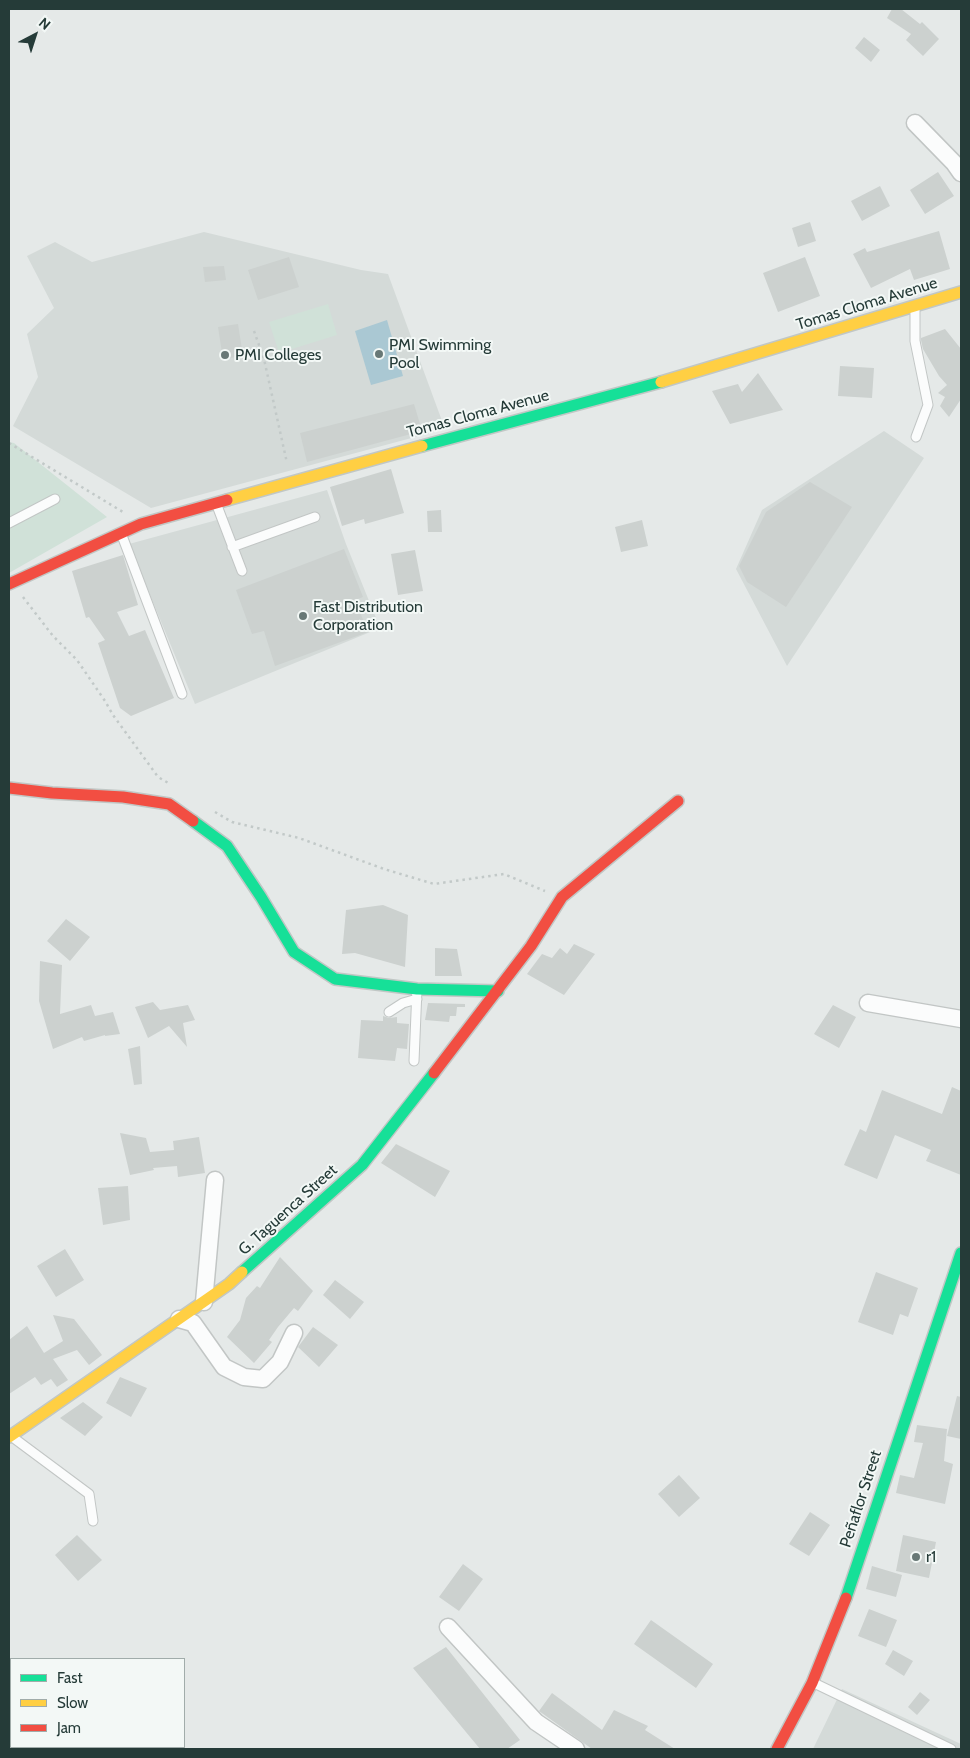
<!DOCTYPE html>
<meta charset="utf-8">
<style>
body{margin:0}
#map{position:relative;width:970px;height:1758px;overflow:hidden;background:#e5e9e8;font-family:Cabin,sans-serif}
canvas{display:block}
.frame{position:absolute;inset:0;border:10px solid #253b38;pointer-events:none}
.legend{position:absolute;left:10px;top:1658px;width:175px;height:90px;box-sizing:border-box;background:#f3f8f6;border:1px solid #a1acaa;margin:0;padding:6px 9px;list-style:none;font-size:15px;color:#253b38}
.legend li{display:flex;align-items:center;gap:10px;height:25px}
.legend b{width:25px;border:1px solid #a1acaa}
.north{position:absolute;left:10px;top:10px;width:50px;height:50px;-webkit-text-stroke:4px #f3f8f6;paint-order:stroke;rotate:40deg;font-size:14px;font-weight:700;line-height:20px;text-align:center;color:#253b38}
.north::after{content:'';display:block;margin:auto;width:18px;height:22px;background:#253b38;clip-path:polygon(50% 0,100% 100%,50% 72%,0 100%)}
</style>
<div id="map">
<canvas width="970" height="1758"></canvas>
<div class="frame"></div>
<ul class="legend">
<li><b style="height:6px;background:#16e098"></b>Fast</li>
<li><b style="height:6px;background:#ffcf43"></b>Slow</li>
<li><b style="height:6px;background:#f24e42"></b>Jam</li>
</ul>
<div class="north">N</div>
</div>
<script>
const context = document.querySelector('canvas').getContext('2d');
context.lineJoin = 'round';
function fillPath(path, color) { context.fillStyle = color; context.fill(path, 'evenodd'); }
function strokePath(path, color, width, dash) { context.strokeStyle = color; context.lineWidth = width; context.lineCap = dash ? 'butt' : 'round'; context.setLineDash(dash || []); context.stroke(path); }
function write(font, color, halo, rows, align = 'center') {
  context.font = font + ' Cabin,sans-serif'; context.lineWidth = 4; context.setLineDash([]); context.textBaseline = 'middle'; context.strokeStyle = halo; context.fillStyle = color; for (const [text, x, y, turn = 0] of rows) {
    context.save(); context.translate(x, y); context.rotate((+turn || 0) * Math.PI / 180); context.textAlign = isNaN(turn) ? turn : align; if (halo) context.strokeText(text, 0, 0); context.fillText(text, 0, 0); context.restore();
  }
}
fillPath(new Path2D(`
 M204 232 361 270 388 274 445 429 151 508 13 426 38 377 27 334 54 308 27 256 55 242 92 262Z
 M884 431 924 458 787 666 736 569 762 510Z
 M327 490 346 544 380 628 195 704 129 544Z
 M842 1689 961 1744V1749H813Z`), '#d4dad8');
fillPath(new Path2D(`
 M328 304 337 335 279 353 269 322Z
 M9 442 14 443 107 517 9 573Z`), '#d0e1d8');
fillPath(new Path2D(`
 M387 320 403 376 371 385 355 331Z`), '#aac8d3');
fillPath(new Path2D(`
 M892 9H901L920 24 922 22 939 39 923 56 906 40 911 34 887 18Z
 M864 37 880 50 871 62 855 48Z
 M938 172 954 196 925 214 910 190Z
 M880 186 890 206 862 221 851 201Z
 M810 222 816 241 798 247 792 228Z
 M939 231 950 269 914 280 910 269 871 288 853 254 865 248 867 252Z
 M289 257 299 287 258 300 248 270Z
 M805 257 820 296 778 312 763 273Z
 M224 266 226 280 205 282 203 267Z
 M238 324 243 356 223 359 218 327Z
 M945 329 961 349V399L949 417 940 406 945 397 938 393 947 385 939 376 923 349 921 340V338Z
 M840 366 874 368 872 398 838 396Z
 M758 373 783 410 730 424 712 391 738 384 742 392Z
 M414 404 422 431 307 462 300 433Z
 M391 469 404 513 365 524 364 519 342 526 330 487Z
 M810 482 852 507 786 607 747 582 739 566 766 512Z
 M441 510 442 532H428L427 511Z
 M642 520 648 546 621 552 615 527Z
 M344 549 363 597 355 600 368 632 275 666 264 631 252 634 236 590Z
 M415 550 423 591 398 595 391 554Z
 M123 555 138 605 117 612 129 636 145 630 174 698 131 716 120 708 98 643 105 640 89 617 86 618 72 571Z
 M383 905 408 915 405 967 355 953 342 954 346 910Z
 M66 919 90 937 70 961 47 941Z
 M574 944 595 954 564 995 527 974 542 954 552 958 560 948 567 954Z
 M435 948 457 949 462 976H435Z
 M40 961 62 965 60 1014 91 1005 95 1016 113 1012 120 1034 105 1036V1035L84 1041 82 1037 53 1049 39 1001Z
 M153 1002 160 1010 188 1005 195 1020 183 1023 187 1047 169 1026 148 1038 135 1007Z
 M428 1003 465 1004V1007H457L456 1016H450L449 1022 425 1020Z
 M833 1005 856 1017 839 1048 814 1034Z
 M383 1016 389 1018 397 1017V1023L409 1024 407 1049 397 1048 395 1061 358 1058 361 1020 383 1021Z
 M140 1046 142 1084 134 1085 128 1049Z
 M952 1087 961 1091V1175L926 1161 931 1150 895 1135 877 1179 844 1165 860 1129 866 1132 882 1090 942 1114Z
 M120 1133 146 1138 150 1152 174 1150 173 1141 199 1137 205 1173 178 1177 177 1166 153 1168 154 1170 130 1175Z
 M396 1144 450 1171 435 1197 381 1163Z
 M128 1186 130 1220 103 1225 98 1188Z
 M65 1249 84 1280 56 1297 37 1266Z
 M280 1257 313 1291 298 1311 294 1308 278 1327 269 1340 272 1342 254 1363 227 1337 240 1320 246 1298 257 1286 260 1288Z
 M876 1272 918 1288 908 1317 900 1314 893 1335 858 1322Z
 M335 1280 364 1302 350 1319 323 1295Z
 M53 1315 74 1319 102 1355 89 1365 77 1350 53 1359 68 1380 57 1387 51 1379 41 1385 35 1377 9 1394V1340L27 1326 44 1353 63 1341Z
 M313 1327 338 1345 319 1367 298 1347Z
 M120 1377 147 1388 131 1417 106 1403Z
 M957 1396 961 1397V1439L947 1436Z
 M83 1402 103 1417 85 1436 60 1418Z
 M917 1425 947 1429 944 1461 953 1464 945 1504 896 1493 900 1475 914 1478 923 1443 914 1442Z
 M679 1475 700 1498 679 1517 658 1494Z
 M810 1512 830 1525 809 1556 789 1544Z
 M77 1535 102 1560 78 1581 55 1555Z
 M903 1535 936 1542 929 1578 896 1571Z
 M463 1564 483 1579 459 1611 439 1597Z
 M872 1566 902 1575 896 1597 866 1589Z
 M869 1609 897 1620 886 1647 858 1636Z
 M651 1620 713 1664 696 1688 634 1644Z
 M446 1647 520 1740 507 1749H480L413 1668Z
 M893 1650 913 1661 904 1676 885 1664Z
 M920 1692 930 1700 917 1715 908 1707Z
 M552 1693 602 1730 614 1710 648 1726 645 1730 675 1749H592L539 1711Z`), '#ccd1cf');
const lane = new Path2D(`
 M915 308V341L928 405 916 437
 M216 503 242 571
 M9 523 55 499
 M121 533 182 694
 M232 547 315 517
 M389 1012 403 1003 417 999
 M414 1061 417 989
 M11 1436 89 1494 93 1521
 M814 1683 951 1749`);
const street = new Path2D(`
 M915 123 954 163 961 173
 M868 1003 961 1019
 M204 1302 215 1180
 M179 1319 193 1323 224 1367 244 1377 263 1379 280 1362 294 1333
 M448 1627 536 1722 576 1749`);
const fast = new Path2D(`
 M422 446 661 382
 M193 821 227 846 261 897 294 952 335 979 417 989 498 991
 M242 1272 362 1165 434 1073
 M846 1598 961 1253`);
const slow = new Path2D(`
 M661 382 961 292
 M227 500 422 446
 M9 1437 229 1284 242 1272`);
const jam = new Path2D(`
 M9 584 141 524 227 500
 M9 788 52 793 123 797 169 804 193 821
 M434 1073 531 946 562 897 678 801
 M777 1749 812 1683 846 1598`);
strokePath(lane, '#c2c6c5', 11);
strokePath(street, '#c2c6c5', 19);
strokePath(fast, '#c1c7c5', 14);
strokePath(slow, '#c1c7c5', 14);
strokePath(jam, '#c1c7c5', 14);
strokePath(new Path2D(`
 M254 331 264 359 287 463
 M9 443 123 512
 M23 597 53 636 77 660 105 701 113 715 158 777 170 784
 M215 812 232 822 299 838 384 869 434 884 504 874 545 891`), '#c2c9c8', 2.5, [2.5, 4]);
strokePath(lane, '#fbfcfc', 9);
strokePath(street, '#fbfcfc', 16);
strokePath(fast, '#16e098', 11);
strokePath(slow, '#ffcf43', 11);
strokePath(jam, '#f24e42', 11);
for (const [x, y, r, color] of [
 [379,354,5,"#687876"],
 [225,355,5,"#687876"],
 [303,616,5,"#687876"],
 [916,1557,5,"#687876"]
]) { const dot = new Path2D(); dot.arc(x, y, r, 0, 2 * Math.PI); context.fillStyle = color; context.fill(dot); strokePath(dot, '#f3f8f6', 2); }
write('16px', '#253b38', '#f3f8f6', [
 ["Tomas Cloma Avenue",867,304,-17],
 ["Tomas Cloma Avenue",478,414,-15],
 ["G. Taguenca Street",288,1210,-42],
 ["Peñaflor Street",861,1499,-72]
]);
write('16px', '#253b38', '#f3f8f6', [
 ["PMI Swimming",389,345],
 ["Pool",389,363],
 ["PMI Colleges",235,355],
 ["Fast Distribution",313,607],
 ["Corporation",313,625],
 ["r1",926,1557]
], 'left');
</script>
